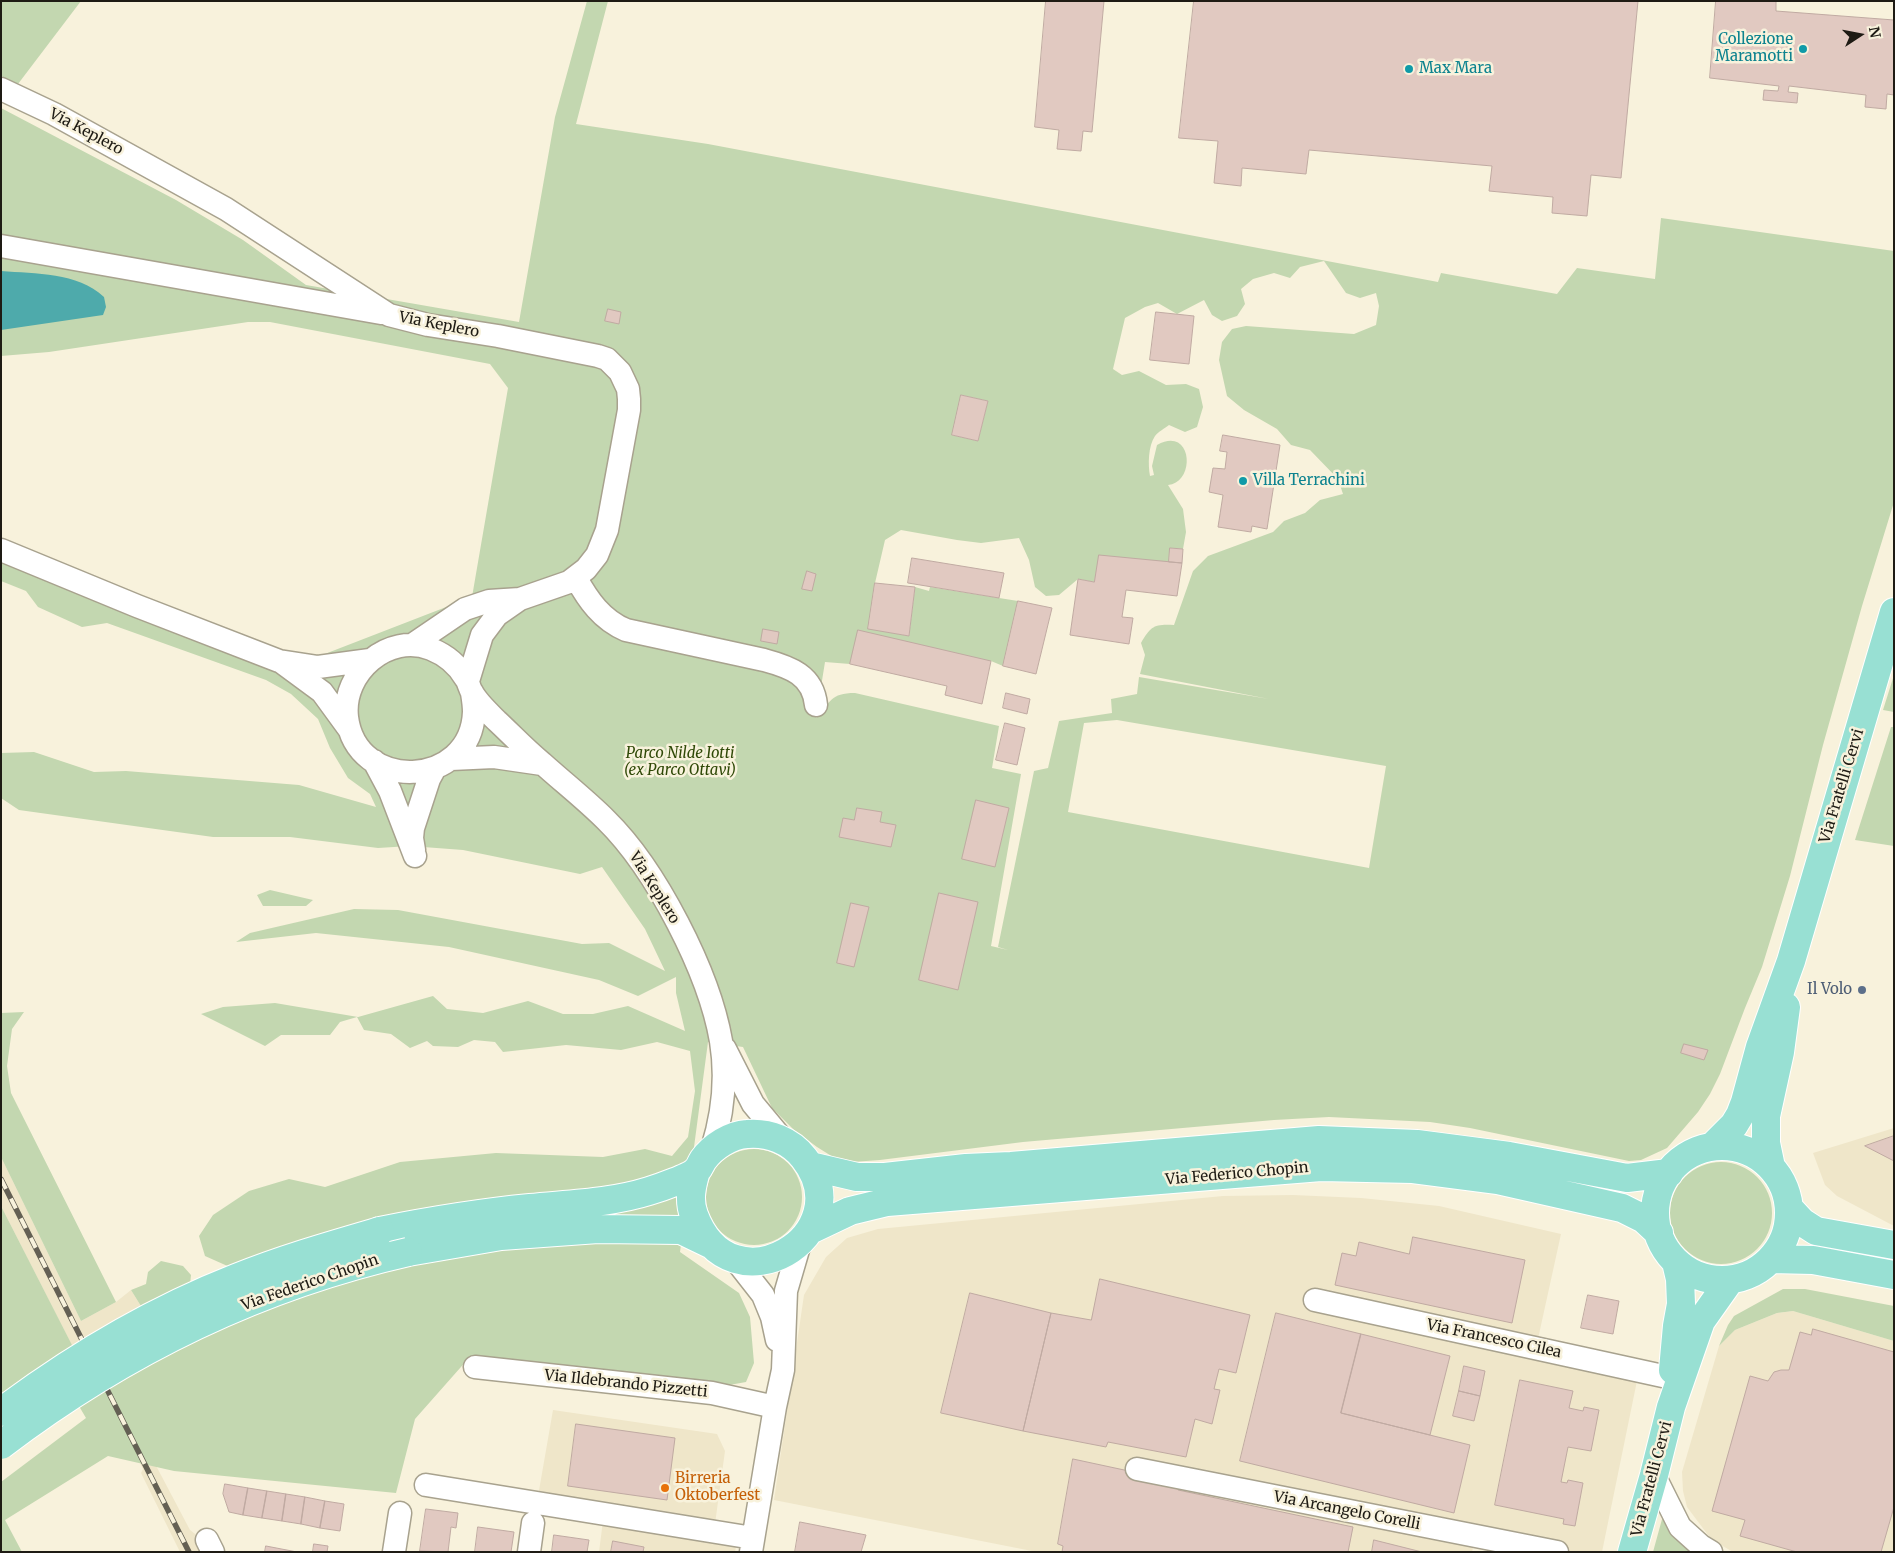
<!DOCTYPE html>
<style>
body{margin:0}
#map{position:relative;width:1895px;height:1553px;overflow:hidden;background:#f8f2dc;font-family:Merriweather,serif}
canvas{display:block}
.frame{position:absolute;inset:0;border:2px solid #1e1b14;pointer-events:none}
.north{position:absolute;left:1835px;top:10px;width:50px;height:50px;-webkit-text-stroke:4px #f8f2dc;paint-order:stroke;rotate:79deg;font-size:14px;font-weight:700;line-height:20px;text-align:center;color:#1e1b14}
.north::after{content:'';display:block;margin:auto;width:18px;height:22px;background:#1e1b14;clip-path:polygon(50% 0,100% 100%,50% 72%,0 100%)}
</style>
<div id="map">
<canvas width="1895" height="1553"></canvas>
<div class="frame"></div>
<div class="north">N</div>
</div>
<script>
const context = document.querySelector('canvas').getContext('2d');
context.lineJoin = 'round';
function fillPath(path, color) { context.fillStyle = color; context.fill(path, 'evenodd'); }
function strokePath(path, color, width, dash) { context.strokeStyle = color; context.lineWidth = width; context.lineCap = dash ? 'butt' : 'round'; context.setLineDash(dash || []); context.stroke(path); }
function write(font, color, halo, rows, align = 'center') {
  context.font = font + ' Merriweather,serif'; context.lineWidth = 5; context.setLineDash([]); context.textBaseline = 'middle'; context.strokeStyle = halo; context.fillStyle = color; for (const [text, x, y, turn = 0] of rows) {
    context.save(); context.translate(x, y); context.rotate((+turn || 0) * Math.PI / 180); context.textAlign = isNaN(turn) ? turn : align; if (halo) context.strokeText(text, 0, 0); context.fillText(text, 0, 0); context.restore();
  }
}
fillPath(new Path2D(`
 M1894 1128V1226L1837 1196 1825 1185 1813 1153Z
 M1 1157 81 1321 116 1302 131 1290 144 1311 74 1350 1 1206Z
 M1293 1195 1361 1198 1439 1206 1561 1234 1536 1348 1639 1371 1602 1552H1557L1476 1536 1472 1552H1037L774 1500 804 1295 826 1257 847 1238 878 1229 1223 1196Z
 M1793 1311 1894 1341V1552H1733L1711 1539 1687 1507 1683 1491 1682 1472 1719 1346 1735 1330 1777 1313Z
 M115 1388 190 1530 203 1540 209 1552H180L141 1473 143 1469 136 1455Z
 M553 1410 717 1434 725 1451 714 1531 738 1536 735 1552H599L604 1513 537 1502Z`), '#efe6c9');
fillPath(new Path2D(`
 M1 1H81L18 84 1 76Z
 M587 1H608L576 124 708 144 1438 282 1441 273 1557 294 1577 268 1655 279 1661 218 1894 251V502L1862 606 1823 745 1790 876 1762 967 1745 1008 1720 1074 1710 1094 1698 1112 1667 1148 1641 1160 1629 1161 1470 1128 1430 1122 1329 1117 1274 1120 1023 1142 880 1160 852 1162 833 1157 817 1147 794 1130 772 1108 743 1047 708 1042 680 1252 739 1293 750 1317 754 1363 746 1382 718 1387 468 1359 415 1419 396 1493 174 1471 108 1456 5 1520 22 1552H1V1482L86 1418 53 1362 1 1401V1206L74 1349 144 1311 131 1290 146 1284 148 1272 161 1261 183 1266 191 1275 190 1285 232 1268 205 1256 199 1236 213 1215 249 1191 289 1179 325 1187 400 1162 496 1153 603 1157 645 1149 672 1156 688 1137 695 1091 690 1051 657 1042 621 1050 566 1045 503 1052 495 1042 474 1040 458 1047 433 1046 427 1041 410 1048 391 1034 364 1030 357 1017 340 1022 330 1035H281L265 1046 201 1014 223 1007 275 1003 358 1017 433 996 447 1009 483 1013 528 1001 563 1014H593L628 1006 685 1031 676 993V977L638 996 599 980 449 947 316 933 236 942 250 933 354 909 398 910 582 944 609 943 665 971 645 929 602 867 580 874 463 850 410 846 378 848 290 837H213L19 810 1 798V753L34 752 94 772 126 771 299 785 376 807 370 794 348 778 330 748 318 719 291 694 266 680 107 623 82 627 38 607 26 591 1 581V538L96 579 283 653 317 657 472 597 508 388 490 364 270 322H248L49 352 1 356V108L176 200 243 240 306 285 519 322 555 117ZM1324 261 1346 293 1360 298 1376 293 1379 306 1376 325 1354 334 1246 326 1232 329 1222 342 1219 360 1227 396 1244 410 1277 429 1291 445 1310 450 1338 479 1343 494 1320 500 1305 513 1284 521 1273 532 1208 556 1193 571 1174 625C1154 624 1151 626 1141 643L1145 655 1140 674 1269 699 1139 677 1137 694 1111 699 1112 713 1059 721 1048 768 1034 771 998 947 1008 950 991 946 1021 774 992 768 999 726 855 693C830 693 831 702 816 718L825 662 850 664 991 661 1003 666 1018 601 930 587 929 591 915 587 909 636 868 628 875 583 885 540 901 530 957 540 981 543 1019 538 1029 560 1035 587 1046 596 1059 595 1078 579 1094 582 1169 562 1170 548 1183 549 1186 532 1183 509 1168 485C1196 483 1193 425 1157 445L1152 466 1154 475 1150 476C1148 465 1148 446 1155 436 1158 432 1165 428 1169 425L1185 432 1197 427 1203 407 1199 389 1186 384 1166 385 1139 371 1122 375 1113 369 1125 318 1145 307 1158 303 1177 314 1204 300 1212 315 1222 321 1237 316 1245 304 1241 289 1253 279 1274 273 1290 278 1300 267ZM961 395 988 401 978 441 952 435ZM1117 720 1386 766 1369 868 1068 812 1084 723Z
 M1894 675V712L1883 710Z
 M1891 727H1894V846L1855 840Z
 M270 890 313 900 306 906H263L257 895Z
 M24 1012 12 1029 7 1066 11 1093 116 1302 81 1321 1 1157V1013Z
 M706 1197a48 48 0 1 1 96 0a48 48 0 1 1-96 0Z
 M1670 1213a51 51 0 1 1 102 0a51 51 0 1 1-102 0Z
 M1783 1289H1805L1894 1306V1341L1793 1311 1777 1313 1735 1330 1719 1346 1728 1325 1734 1316Z
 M1667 1501 1711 1552H1653Z`), '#c3d7b0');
fillPath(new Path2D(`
 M1 271C36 274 77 272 104 297L106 307 103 315 1 330Z`), '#4eaaab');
const building = new Path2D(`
 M1046 1H1104L1092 132 1083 131 1081 151 1057 149 1059 130 1035 127Z
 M1194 1H1638L1621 178 1591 175 1587 216 1552 213 1553 197 1489 191 1492 166 1309 150 1306 174 1242 168 1241 186 1214 183 1218 141 1179 138Z
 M1716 1H1776V11L1894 20V95L1887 94 1886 109 1865 107 1866 95 1789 86 1788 92 1798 93 1797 103 1763 100 1764 90 1778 91 1779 86 1710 78Z
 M608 309 621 312 619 324 605 321Z
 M1156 312 1194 316 1189 364 1150 360Z
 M961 395 988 401 978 441 952 435Z
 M1223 435 1280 445 1267 529 1252 526 1251 532 1218 527 1223 495 1209 492 1213 468 1225 469 1227 452 1220 451Z
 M1170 548 1183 549 1182 563 1169 562Z
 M1099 555 1182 563 1177 596 1126 590 1122 617 1133 618 1129 644 1070 635 1078 579 1094 582Z
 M912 558 1004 573 999 598 908 583Z
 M807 571 816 574 812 591 802 589Z
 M875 583 915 587 909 636 868 629Z
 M1018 601 1052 608 1036 674 1003 666Z
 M763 629 779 632 777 644 761 641Z
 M858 630 991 661 982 704 945 695 947 686 850 664Z
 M1006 693 1030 699 1027 714 1003 708Z
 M1005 723 1025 728 1017 765 996 760Z
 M976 800 1009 808 995 867 962 859Z
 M857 808 882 812 880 822 896 825 891 847 839 837 843 818 854 820Z
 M939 893 978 902 958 990 919 980Z
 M851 903 869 907 854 967 837 963Z
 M1684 1044 1708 1050 1704 1060 1681 1053Z
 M1894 1136V1161L1865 1146Z
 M1413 1237 1525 1260 1512 1323 1335 1285 1342 1253 1356 1256 1359 1242 1409 1254Z
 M1100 1279 1250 1315 1236 1373 1219 1369 1214 1389 1220 1390 1212 1424 1195 1419 1186 1457 1108 1442 1106 1447 1023 1431 1051 1313 1091 1320Z
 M970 1293 1051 1313 1023 1431 941 1413Z
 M1588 1295 1619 1301 1613 1334 1581 1328Z
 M1276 1313 1361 1334 1341 1413 1470 1445 1454 1513 1240 1461Z
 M1813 1329 1894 1352V1507L1881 1552H1797L1740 1536 1745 1520 1712 1511 1750 1376 1768 1381 1774 1372 1781 1370H1789L1800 1332 1811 1335Z
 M1361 1334 1450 1356 1430 1435 1341 1413Z
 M1464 1366 1485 1371 1480 1396 1459 1391Z
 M1520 1380 1573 1391 1569 1408 1583 1411 1584 1407 1599 1410 1591 1451 1568 1447 1561 1482 1567 1483 1568 1480 1583 1483 1575 1526 1563 1524 1564 1519 1495 1505Z
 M1459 1391 1480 1396 1474 1421 1453 1416Z
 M576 1424 675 1438 667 1500 568 1486Z
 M1073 1459 1180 1482 1178 1490 1353 1527 1348 1552H1062L1063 1546 1058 1544Z
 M225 1484 248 1488 243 1515 229 1512 223 1494Z
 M248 1488 267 1491 262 1518 243 1515Z
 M267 1491 286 1494 282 1521 262 1518Z
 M286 1494 305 1497 301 1524 282 1521Z
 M305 1497 325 1501 320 1528 301 1524Z
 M325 1501 344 1504 340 1531 320 1528Z
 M426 1509 458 1513 456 1528 451 1527 448 1552 420 1551Z
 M800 1522 866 1535 861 1552H795Z
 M478 1527 514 1532 511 1552H475Z
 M554 1535 589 1540 587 1552H552Z
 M1374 1540 1422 1552H1372Z
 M613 1541 644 1547 643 1552H611Z
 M314 1544 328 1546 327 1552H313Z
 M266 1546 297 1552H265Z`);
fillPath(building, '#e1c9c1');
strokePath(building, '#c0aaa2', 1);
const minor = new Path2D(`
 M1 89 54 114 226 209 389 315 428 325 498 336 598 356 607 359 620 372 628 389 629 399V410L607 530 597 555 586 569 569 582 520 599 489 601 465 609 412 645
 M1 246 381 313
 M1 550 137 606 279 661 318 667 370 660
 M576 578C588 600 602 620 626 630L764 660C790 667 813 675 816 705
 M284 664 322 692 349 729
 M468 681 482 635 497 615 520 599
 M472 693C473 699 474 706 474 712 471 789 356 793 347 717 342 673 388 632 431 649 446 655 458 665 466 679 469 683 469 688 472 692 477 702 489 713 497 721 512 735 526 750 542 763 563 782 586 800 606 820 656 869 709 972 721 1041 727 1078 723 1114 712 1149
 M451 759 494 757 542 764
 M374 761 390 791 415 856
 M414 850 412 838 413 828 429 779 435 768
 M725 1049 753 1104 783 1140
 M734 1258 763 1295 772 1317 777 1340
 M1315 1300 1672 1378
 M475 1367 712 1393 775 1407
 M1137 1469 1557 1552
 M1654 1475 1680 1527 1701 1546 1711 1552
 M426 1485 753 1538
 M207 1540 213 1552
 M394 1552 400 1513
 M529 1552 533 1523
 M751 1552 775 1407 783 1370 786 1291 800 1243`);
const major = new Path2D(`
 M1713 1146 1734 1125 1740 1115 1745 1102 1760 1047 1791 961 1894 612
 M1655 1213a67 67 0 1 1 134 0a67 67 0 1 1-134 0Z
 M810 1166 857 1177H885L966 1168 1011 1166 1319 1140 1417 1144 1509 1156 1627 1178 1669 1173
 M1771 1167 1766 1143V1116L1780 1052 1786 1007
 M1789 1208 1802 1222 1816 1231 1894 1245
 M810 1230 850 1211 887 1202 1321 1167 1413 1169 1498 1180 1622 1208 1644 1219 1659 1233
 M380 1231C430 1221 479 1213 530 1208 569 1204 611 1203 649 1191 659 1188 691 1177 697 1170 700 1167 701 1163 703 1160 713 1146 731 1135 747 1134 769 1132 791 1141 804 1158 864 1234 731 1315 694 1215 688 1200 692 1185 696 1171
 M408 1252 501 1236 598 1229 681 1230 710 1244
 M1771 1259 1813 1260 1894 1275
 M1673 1370 1677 1326 1681 1304 1680 1279 1676 1262
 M1632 1552 1654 1475 1671 1407 1701 1321 1730 1280`);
strokePath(minor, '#a8a28e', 25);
strokePath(major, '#fff', 30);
strokePath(minor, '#fff', 22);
strokePath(major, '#98e0d3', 28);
const rail = new Path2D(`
 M1 1179 189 1552`);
strokePath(rail, '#646054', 5.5);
strokePath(rail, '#f8f2dc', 4, [11]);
const majorBridge = new Path2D(`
 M1 1412C73 1358 152 1311 236 1278 283 1259 332 1245 380 1231
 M1 1445C123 1352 258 1286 408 1252`);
strokePath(majorBridge, '#fff', 30, []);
strokePath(majorBridge, '#98e0d3', 28);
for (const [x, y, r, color] of [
 [1803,49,5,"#0f9aa8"],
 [1409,69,5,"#0f9aa8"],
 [1243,481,5,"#0f9aa8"],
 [1862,990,5,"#5c6f8a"],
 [665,1488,5,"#e8710a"]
]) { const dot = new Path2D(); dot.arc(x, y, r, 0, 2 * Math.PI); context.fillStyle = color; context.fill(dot); strokePath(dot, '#f8f2dc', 2); }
write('15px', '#0d838f', '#f8f2dc', [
 ["Collezione",1793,40,"right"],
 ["Maramotti",1793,57,"right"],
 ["Max Mara",1419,69],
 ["Villa Terrachini",1253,481]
], 'left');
write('15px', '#1e1b14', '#f8f2dc', [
 ["Via Keplero",86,132,28],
 ["Via Keplero",439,325,11],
 ["Via Fratelli Cervi",1842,786,-73],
 ["Via Keplero",654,888,58],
 ["Via Federico Chopin",1237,1174,-5],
 ["Via Federico Chopin",310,1283,-19],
 ["Via Francesco Cilea",1494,1339,12],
 ["Via Ildebrando Pizzetti",626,1384,6],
 ["Via Fratelli Cervi",1652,1479,-75],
 ["Via Arcangelo Corelli",1347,1511,11]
]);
write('italic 15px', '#2f4907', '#f8f2dc', [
 ["Parco Nilde Iotti",680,754],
 ["(ex Parco Ottavi)",680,771]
]);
write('15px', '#4e5e75', '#f8f2dc', [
 ["Il Volo",1852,990]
], 'right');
write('15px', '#c56008', '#f8f2dc', [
 ["Birreria",675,1479],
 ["Oktoberfest",675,1496]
], 'left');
</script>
